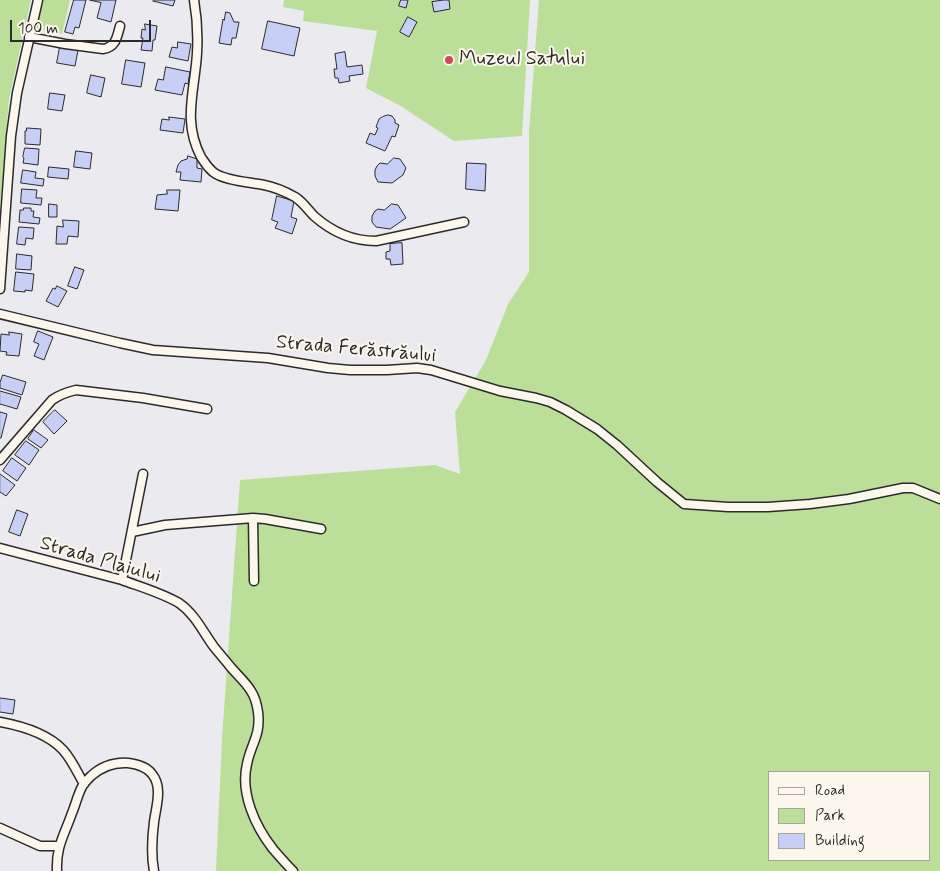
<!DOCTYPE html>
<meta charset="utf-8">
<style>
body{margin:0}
#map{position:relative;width:940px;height:871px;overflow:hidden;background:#ebebef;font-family:Mynerve,sans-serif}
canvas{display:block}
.legend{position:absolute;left:768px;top:771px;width:162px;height:90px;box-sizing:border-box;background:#fbf7ec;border:1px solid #a8a59f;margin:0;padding:6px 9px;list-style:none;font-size:15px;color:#2b2b2b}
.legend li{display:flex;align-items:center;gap:10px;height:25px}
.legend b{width:25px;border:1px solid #a8a59f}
.scale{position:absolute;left:10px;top:20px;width:141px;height:22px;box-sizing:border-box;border:2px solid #2b2b2b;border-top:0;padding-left:6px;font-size:15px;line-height:18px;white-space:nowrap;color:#2b2b2b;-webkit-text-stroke:4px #fbf7ec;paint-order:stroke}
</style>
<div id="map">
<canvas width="940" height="871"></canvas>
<ul class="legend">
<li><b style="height:6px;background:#fbf7ec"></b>Road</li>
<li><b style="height:14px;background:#bbdf99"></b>Park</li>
<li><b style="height:14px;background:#c7cff7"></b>Building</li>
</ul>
<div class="scale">100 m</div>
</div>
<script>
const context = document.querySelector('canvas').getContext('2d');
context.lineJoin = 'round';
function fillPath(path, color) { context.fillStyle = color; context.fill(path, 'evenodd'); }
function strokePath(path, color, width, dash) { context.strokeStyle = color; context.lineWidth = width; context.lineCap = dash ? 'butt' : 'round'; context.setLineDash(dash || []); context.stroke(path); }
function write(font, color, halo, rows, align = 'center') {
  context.font = font + ' Mynerve,sans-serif'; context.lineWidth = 4; context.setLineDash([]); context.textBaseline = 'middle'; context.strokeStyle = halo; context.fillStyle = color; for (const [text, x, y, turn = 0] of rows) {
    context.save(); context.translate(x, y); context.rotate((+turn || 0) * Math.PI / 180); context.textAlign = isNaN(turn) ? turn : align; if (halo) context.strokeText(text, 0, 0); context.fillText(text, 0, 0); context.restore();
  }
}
fillPath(new Path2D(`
 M0 0H31L9 99 0 208Z
 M43 0H70L62 34 35 29Z
 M284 0H530L522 136 454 141 399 105 366 88 377 31 303 21 304 11 283 7Z
 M539 0H940V871H216L222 739 240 480 435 465 460 474 455 412 486 360 508 304 529 272V132ZM769 772H929V860H769Z`), '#bbdf99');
const building = new Path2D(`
 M74 0H86L79 28 75 27 73 34 65 32Z
 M90 0H116L111 22 97 18 101 3Z
 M154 0H175L173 6 153 1Z
 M401 0H408L406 8 399 6Z
 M444 0H449L450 9 434 12 432 2Z
 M226 12 230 13 234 22H239L236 38H232L231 45 219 43 223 19 224 20Z
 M408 17 417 22 409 37 400 32Z
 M268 21 300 28 294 56 262 49Z
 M145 24 157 26 155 40H153L152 51 141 50 143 38H141L142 29 145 30Z
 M178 42 191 44 188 61 169 57 172 47 177 48Z
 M60 47 78 50 75 66 57 63Z
 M345 52 347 67 362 65 363 74 349 76 350 81 339 83 338 78H335L334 69H337L335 54Z
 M126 60 145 63 141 87 122 84Z
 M166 67 190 72 188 84 185 83 182 95 155 90 158 79 163 80Z
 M91 75 105 78 101 97 87 93Z
 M50 93 65 95 62 111 48 109Z
 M388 115 392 116 395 120V123L399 125 395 137 392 136 385 151 366 143 370 133 375 135 378 128 376 127 379 119 382 117Z
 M169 117 185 119 183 133 160 130 162 119 169 120Z
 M27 128 41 129 40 145 25 144V131H26Z
 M25 148 39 149 38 165 23 163 24 158 23 157Z
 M76 151 92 153 90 169 74 167Z
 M188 156 197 159V168L202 169 201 182 180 180 181 172H176L178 165 181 161 187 159Z
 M394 158 400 159 406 168 403 175 392 183 378 182 375 176V170L377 166 380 163 387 164Z
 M467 163 486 164 485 191 466 189Z
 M49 167 69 169 68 179 48 177Z
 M23 170 36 172 35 178 44 179 43 186 21 183Z
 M22 189 37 190 36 198H42L41 205 21 203Z
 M167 190H180L178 211 155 209 157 195 167 194Z
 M277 196 294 201 291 217 297 219 292 234 275 228 278 222 272 220Z
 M49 204 57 205V217H49Z
 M392 204 398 205 406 218 390 229 376 227 372 222V216L375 211 378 209 384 210Z
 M24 208H31V211H34L33 217 40 218 39 224 19 222 20 210H23Z
 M63 220 79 221 78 237 68 236 67 244H56L57 226 63 227Z
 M19 227 34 228 33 239 26 238 25 245 17 244Z
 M402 243 403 264 391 265 390 259H386V252L390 251V244Z
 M17 254 32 256 31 270 16 269Z
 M75 267 84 270 77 289 68 286Z
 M16 272 34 274 32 291 25 290V292L14 291Z
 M57 286 67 291 58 307 46 301 53 288 55 289Z
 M38 331 53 337 44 360 34 356 39 344 34 342Z
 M9 332 22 334 19 356 6 355 7 352 0 351 1 334 9 335Z
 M3 375 26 382 22 395 0 388V383Z
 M0 391 21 397 17 409 0 404Z
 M55 410 67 421 54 434 43 422Z
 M0 412 7 414 1 438H0Z
 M34 430 48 440 41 448 28 439Z
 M26 441 39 450 29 465 15 455Z
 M12 458 26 468 17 481 3 471Z
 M0 474 15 485 6 496 0 492Z
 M17 510 28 514 20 536 9 532Z
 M0 698 15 700 13 714 0 712Z`);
fillPath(building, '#c7cff7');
strokePath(building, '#2b2b2b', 1);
const street = new Path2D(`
 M194 0C197 17 198 36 197 53 195 90 182 121 201 157 205 163 209 170 216 174 228 181 249 182 264 185 274 187 286 192 295 197 303 202 308 210 314 216 332 232 351 241 376 241L464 222
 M29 37 65 44 103 49C116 47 117 37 120 26
 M0 289 11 136 17 93 38 0
 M0 314 120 343 153 350 268 358 328 368 350 370H387L417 368 431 370 500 391 536 398 550 402 566 410 597 429 617 445 657 482 684 504 728 507H768L810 504 849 499 903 488H913L940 499
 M0 460 52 400C59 395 67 392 76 390L143 398 207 409
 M253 518 254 581
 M132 532 165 525 253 518 265 519 321 529
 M0 548 122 580C141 587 162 593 179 603 195 614 203 632 214 647 219 653 224 659 229 665 236 674 245 681 251 691 255 697 257 705 258 712 261 736 251 743 247 764 240 793 255 826 273 849 279 856 286 864 293 871
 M122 580 143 474
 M0 722C22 726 47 733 63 750 72 760 77 772 84 784
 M0 828 40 846H58
 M57 871C56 846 64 836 72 813 76 804 78 793 83 785 85 782 88 779 91 776 102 766 113 762 128 763 136 764 147 767 152 774 163 787 156 807 154 822 152 838 151 855 154 871`);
strokePath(street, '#2b2b2b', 11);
strokePath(street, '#fbf7ec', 8);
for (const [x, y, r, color] of [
 [449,60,5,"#d1495b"]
]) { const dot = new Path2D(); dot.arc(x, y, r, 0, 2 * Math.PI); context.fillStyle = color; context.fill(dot); strokePath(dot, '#fbf7ec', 2); }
write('20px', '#2b2b2b', '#fbf7ec', [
 ["Muzeul Satului",459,60]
], 'left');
write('20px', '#2b2b2b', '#fbf7ec', [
 ["Strada Ferăstrăului",356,350,5],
 ["Strada Plaiului",100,561,16]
]);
</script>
